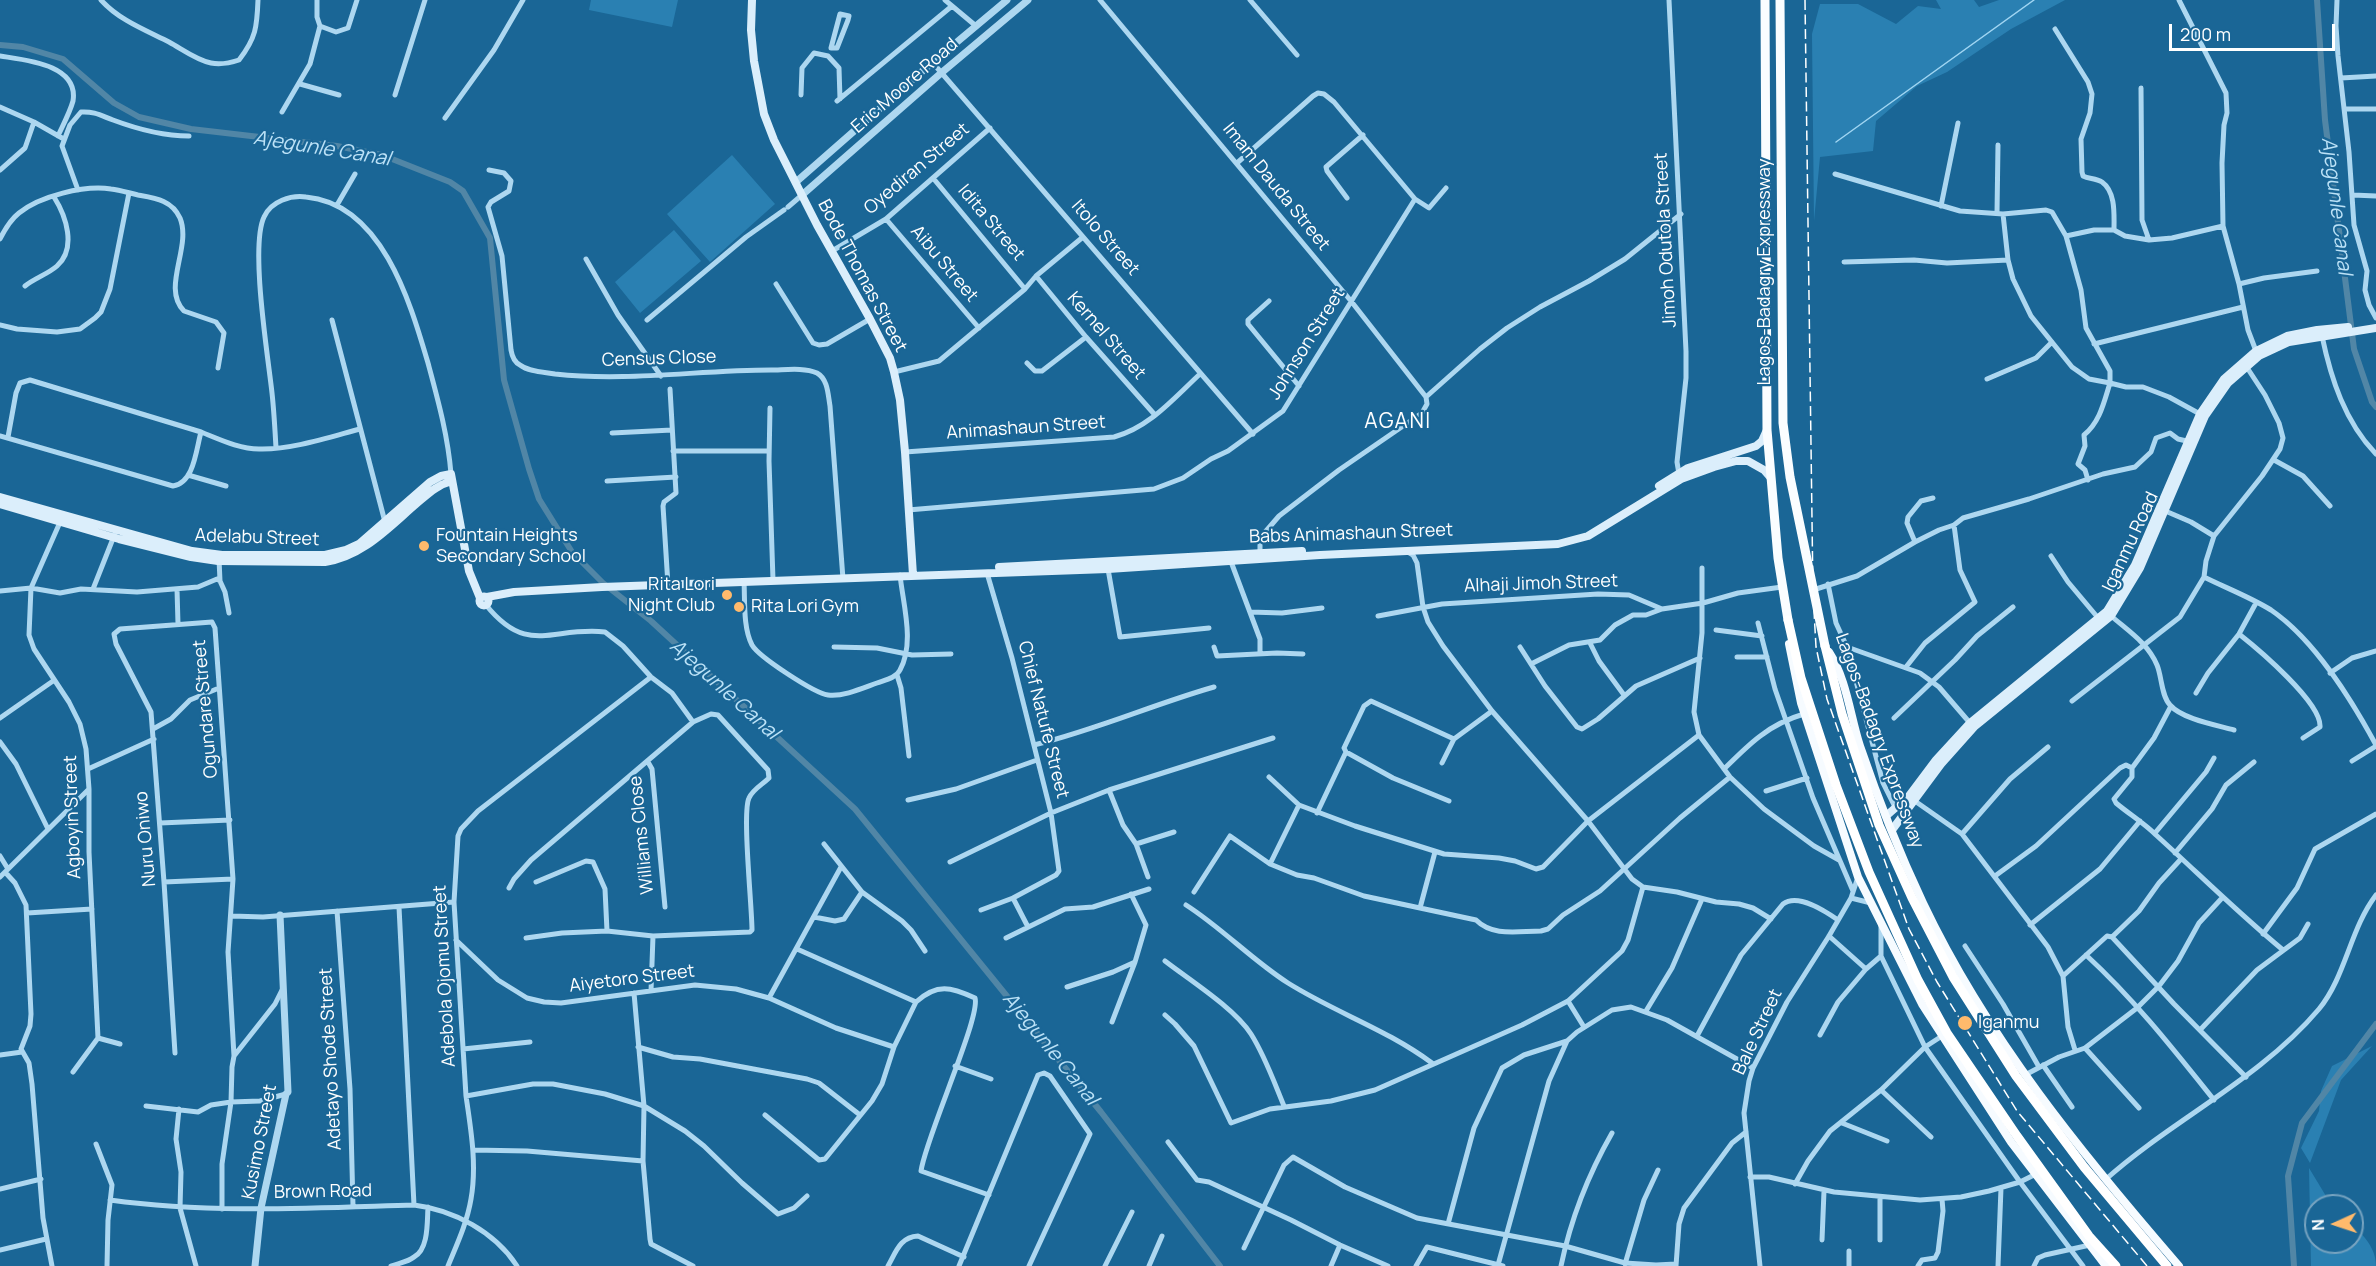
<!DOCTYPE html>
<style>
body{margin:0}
#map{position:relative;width:2376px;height:1266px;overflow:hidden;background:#1a6696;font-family:Manrope,sans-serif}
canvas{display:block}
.north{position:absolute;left:2304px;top:1194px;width:60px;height:60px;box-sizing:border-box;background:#1a6696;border:2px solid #76a3c0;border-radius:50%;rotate:267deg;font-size:16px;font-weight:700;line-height:24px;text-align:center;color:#fff}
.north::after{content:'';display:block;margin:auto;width:21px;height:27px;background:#ffba6c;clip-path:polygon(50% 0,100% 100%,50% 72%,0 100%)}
.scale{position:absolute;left:2169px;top:24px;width:166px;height:27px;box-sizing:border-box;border:3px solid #fff;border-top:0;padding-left:8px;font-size:18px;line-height:21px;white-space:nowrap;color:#fff;-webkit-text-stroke:4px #1a6696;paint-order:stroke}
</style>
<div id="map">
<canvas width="2376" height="1266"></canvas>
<div class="north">N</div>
<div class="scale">200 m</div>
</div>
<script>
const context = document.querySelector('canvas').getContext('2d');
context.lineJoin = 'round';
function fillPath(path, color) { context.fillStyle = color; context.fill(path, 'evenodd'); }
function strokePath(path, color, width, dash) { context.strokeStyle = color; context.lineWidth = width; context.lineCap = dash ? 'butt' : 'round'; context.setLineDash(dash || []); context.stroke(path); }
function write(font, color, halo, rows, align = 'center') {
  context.font = font + ' Manrope,sans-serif'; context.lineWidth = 4.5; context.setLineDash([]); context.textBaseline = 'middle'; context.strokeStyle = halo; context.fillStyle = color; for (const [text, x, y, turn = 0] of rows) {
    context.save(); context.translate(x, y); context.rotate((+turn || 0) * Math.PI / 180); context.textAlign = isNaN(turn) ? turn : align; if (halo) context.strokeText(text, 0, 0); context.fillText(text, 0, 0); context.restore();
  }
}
fillPath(new Path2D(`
 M591 0H678L672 27 589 10Z
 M1936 0H1974L1979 7 1999 0H2065L2011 29 1947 72 1917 86 1876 121 1873 151 1820 157 1814 221 1812 34 1820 4H1858L1896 24 1918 6 1941 9Z
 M732 155 775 204 710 262 667 214Z
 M674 230 701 261 640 313 615 282Z
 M2372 1046 2341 1080 2310 1163 2301 1148 2319 1111 2321 1091 2332 1066Z
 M2309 1168 2332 1206H2316V1242H2352V1224C2364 1236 2376 1248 2376 1266H2311Z`), '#2a80b2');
strokePath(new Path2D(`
 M1836 142 2034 0`), '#a0d5f2', 1.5);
strokePath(new Path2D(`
 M2317 0 2325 120 2354 349 2372 402 2376 407
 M0 45 23 47 63 59 114 103 139 117 191 129 337 146 382 155 450 182 463 191 490 238 504 380 529 469 539 499 572 552 603 583 651 621 855 809 1101 1112 1220 1266
 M2294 1266 2288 1176 2302 1123 2376 1024`), '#5186a6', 6);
strokePath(new Path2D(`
 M101 0C119 20 145 30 169 42 182 49 196 60 211 63 221 65 230 63 239 60 256 38 257 27 258 0
 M317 0V17L320 26 336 32 348 28 357 0
 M945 0 976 26
 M1100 0 1351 301 1426 397
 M1250 0 1297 55
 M1669 0 1686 351V378L1677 462 1679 474
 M2179 0 2226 93 2227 113 2224 125 2222 163 2223 226 2239 284 2248 330 2256 351
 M2337 0 2336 26 2338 56 2349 152 2354 225 2367 271 2365 290 2369 305 2376 318
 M840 14 849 16 848 20 837 48H831Z
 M2055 29 2088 82 2092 94 2090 113 2081 139 2082 172 2083 176C2089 179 2096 178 2102 182 2116 192 2114 215 2114 230
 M0 56C25 60 79 64 73 101 70 112 63 125 58 136
 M933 63 1253 434
 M2341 78 2376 76
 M300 84 339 95
 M2141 88 2142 220 2149 240
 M395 95 425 0
 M801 95 802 68 814 53 828 56 839 68 840 99
 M837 101 952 6
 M0 107 34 122 25 148 0 170
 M2345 109H2376
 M282 112 310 64 320 26
 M445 118 494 50 523 0
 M34 122 62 138
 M1237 163 1313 96 1318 93 1324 94 1334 102 1415 199 1429 208 1446 188
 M489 170 504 173 511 181 509 191 491 202 488 207 502 256 511 350C512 356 514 362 520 365 529 372 544 372 555 374 627 382 699 370 771 370 784 370 804 367 817 373 828 379 828 395 830 406L843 579
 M1835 174 1960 211 2003 214 2046 210 2052 212 2066 236 2081 290 2086 328 2110 371V383L2126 387H2143L2169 397 2200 414
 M933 178 1025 289
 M78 190 62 146 70 125 81 112C94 111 102 116 113 120 137 129 164 136 189 136
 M2353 195 2376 196
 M1347 198 1327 171 1326 167 1363 135
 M337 205 355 174
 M1941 206 1958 123
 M788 207 802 195
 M1997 213 1998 145
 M2003 214 2008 260 2013 279 2031 316 2072 367 2089 379 2110 383C2104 402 2100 422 2084 435L2085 446 2078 464 2085 470 2088 480
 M886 219 979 328
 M2066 236 2094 230H2114L2125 236 2149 240 2172 238 2223 226
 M0 239C5 229 10 220 19 213 40 196 84 185 111 189 120 190 129 193 138 195 155 198 172 200 180 218 192 247 161 288 184 311L216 322 224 333 218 368
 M832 251 886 219 990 128
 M586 259 618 315 661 376
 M1844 262 1914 260 1947 263 2008 260
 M1036 276 1086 337 1155 415
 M776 284 813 343 819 345 827 344 870 319
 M2239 284 2264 278 2317 271
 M25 286C35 278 48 274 57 266 77 248 66 216 54 197
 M1269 301 1248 320V324L1299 386
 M332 320 385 522
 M647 320 746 237 784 210
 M0 325 17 329 57 332 80 329 95 318 101 312 110 289 129 193
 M2322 336C2331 379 2345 422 2376 454
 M2094 344 2243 307
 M1027 363 1035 371H1042L1086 337
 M894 372 939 361 1025 289 1036 276 1083 237
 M1987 379 2036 358 2052 342
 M770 408 769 461 773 580
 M201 432C219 439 239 449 259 449 291 450 330 437 360 429
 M612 433 672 430
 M0 436 173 486C194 483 196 450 201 432L30 380 20 383 16 393 8 437
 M276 448C275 430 274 411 272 393 268 356 250 247 264 217 271 201 291 195 306 197 382 204 410 302 428 363 438 400 448 436 451 474
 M673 451H769
 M905 452 1114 437C1149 428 1174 398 1200 374
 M2274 460 2303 476 2330 506
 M188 475 226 486
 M607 481 676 477
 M908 510 1154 489 1183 478 1211 459 1228 451 1283 411 1415 199
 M2163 510 2191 522 2214 536
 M61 520 31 588 29 635 34 649 69 702 80 724 86 749 89 789V852L98 1038 120 1044
 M1915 542 1907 523 1908 517 1921 501 1933 498
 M1408 552 1413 555 1417 563 1423 607 1428 622 1443 646 1492 711 1588 821 1632 879 1643 887 1677 892 1716 902 1739 904 1753 908 1771 919
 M1260 553V538L1279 516 1339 470 1422 413 1427 404 1426 397 1480 349 1507 328 1540 307 1589 281 1625 259 1681 214
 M2051 556 2068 582 2099 619
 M1230 559 1260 639V654
 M1702 568V633L1694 712 1699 735 1730 777 1764 809 1814 846 1839 860
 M1108 569 1120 637 1209 628
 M987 573 1012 658 1051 813 1059 871 1056 875 1013 898 1028 927
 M2204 577C2226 588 2250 597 2271 610 2315 640 2351 699 2376 745
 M220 581 225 592 229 613
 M744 581C745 601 743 628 752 645 759 657 814 693 828 695 843 697 863 688 877 683 885 680 896 678 900 670 915 643 903 604 900 575
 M1828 584 1836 623 1847 647 1883 783 1896 809
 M668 585 663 506 664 502 676 493 670 389
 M93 589 116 531
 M177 589 178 624
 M1813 590 1857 576 1915 542 1939 530 1954 525 1963 518 2029 499 2103 474 2135 467 2151 452 2156 438 2170 433 2178 439 2191 442
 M0 591 31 588 60 593 81 589 137 592 198 587 217 579 220 581 219 559
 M486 605C528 657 552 626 605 632L623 646 651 677 672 693 693 722
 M1250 612 1282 613 1322 608
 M2110 615C2127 630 2148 643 2157 665 2162 677 2161 695 2170 705 2182 719 2216 725 2234 730
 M1378 616 1442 604 1598 594 1629 595 1662 609 1703 603 1738 593 1782 587
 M1758 623 1775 689 1813 798 1853 891
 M1716 630 1762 636
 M2239 634C2258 649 2322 703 2320 727L2303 738
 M1590 643 1599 661 1624 695
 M834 647 877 648 912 655 951 654
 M1214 647 1217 656 1277 653 1303 654
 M1520 647 1545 686 1577 727 1582 729 1598 719 1636 686 1700 658
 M1847 647 1920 673 1939 687 1970 723
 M1737 657H1767
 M1531 664 1569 645 1600 640 1615 625 1633 615H1646L1662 609
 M1906 667 1925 643 1975 602 1960 570 1954 525
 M2330 673 2352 658 2376 651
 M897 675 901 688 909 756
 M2196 693 2208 673 2239 634 2256 603
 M2072 701 2180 617 2204 577 2206 561 2214 536 2262 476 2280 449 2283 438 2279 423 2265 395 2246 366
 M2171 706 2154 738 2132 768V777L2114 799 2116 803C2129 814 2144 823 2156 835 2198 873 2238 913 2283 950
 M0 718 53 681
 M1894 718 1955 660 1977 636 2013 607
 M153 729 171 719 190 700 219 688
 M0 742 16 764 48 829
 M1034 745C1096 730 1154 704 1214 687
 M1346 752 1344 748 1364 706 1371 701 1454 739
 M2352 761 2376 746
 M648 762 652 769 665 907
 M1442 763 1454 739 1492 711
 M88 769 154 739
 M1724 769C1749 744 1769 724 1804 714
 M1269 777 1299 805 1355 826 1444 854 1499 858 1515 861 1536 869 1543 867 1588 821 1699 735
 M1109 790 1123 825 1136 844 1148 877
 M1766 791 1807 778
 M1912 799 1962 834 2048 947 2063 976 2068 1027 2075 1050
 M908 800 956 789 1037 760
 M1317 813 1346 752 1393 778 1449 801
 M160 823 230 820
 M2155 833 2206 772 2214 758
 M1962 834 2010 779 2048 747
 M824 844 862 892 902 921 911 930 925 951
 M1136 844 1174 832
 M2175 853 2212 809 2226 785 2254 762
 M0 856 8 869
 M950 862 1051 813 1109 790 1273 738
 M1270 864 1299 805
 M5 872 15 883 26 905 31 1014 30 1026 21 1049 29 1063 32 1084 43 1218 52 1266
 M1995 876 2036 846 2120 768 2126 765 2132 768
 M0 877 88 790
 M164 882 233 879
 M536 882 586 861 593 862 605 889 607 931
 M509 888 514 879 531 860 693 722 711 714 718 715 768 770 769 778C762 785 753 789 749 798 742 812 752 907 752 930L750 932 653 936 607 931 562 933 526 938
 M1194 892 1230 836 1270 864 1297 875 1314 878 1364 896 1476 920C1493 937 1518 931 1541 931L1548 929 1563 915 1600 891 1680 818 1730 777
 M1851 898 1871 903
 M1186 905C1222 928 1252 960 1288 983 1336 1013 1386 1029 1432 1063
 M399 907 414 1205
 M1420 908 1435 852
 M981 910 1013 898
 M337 911 350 1089 353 1206
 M27 913 92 909
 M232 916 263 917 454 902
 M814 917 835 921 844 919 862 892
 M1881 924V956L1925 1047 2020 1182 2083 1266
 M2030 925 2100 869 2140 821
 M2263 934 2297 888 2315 849 2376 814
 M2112 937 2174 1004 2246 1077
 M1006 938 1065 909 1093 907 1149 889
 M456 940 498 980 527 998 544 1002 561 1003 695 985 736 989 769 998 836 1028 894 1047
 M1965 946 2003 1004 2039 1067
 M797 949 916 1002C937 983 951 987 975 998 981 1017 925 1139 921 1171L989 1195
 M2086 955C2134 999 2174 1050 2214 1100
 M1165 961C1191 981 1234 1008 1251 1034 1265 1056 1274 1082 1284 1106
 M1866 969 1881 956
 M2063 976 2107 936 2112 937 2139 911 2159 883 2181 859
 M1067 987 1113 972 1135 962 1146 925 1131 894
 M651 991 653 936
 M634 993 644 1106 643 1161 650 1239 651 1244 693 1266
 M769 998 841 867
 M1568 1001 1584 1027
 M1646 1011 1672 968 1702 899
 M1165 1015 1175 1024 1194 1046 1231 1123 1270 1109 1331 1101 1375 1090 1522 1025 1568 1001 1622 951 1628 940 1643 887
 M1112 1022 1135 962
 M2200 1030 2257 970 2300 938 2308 924
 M1820 1035 1838 1002 1866 969 1829 936
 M1697 1036 1741 955 1783 904C1798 893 1825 911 1838 920
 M638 1047 673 1057 700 1059 807 1079 819 1083 860 1115
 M2085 1048 2139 1108
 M463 1049 530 1042
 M175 1053 164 882 151 712 116 644 114 634 120 629 212 622 215 628 233 879 228 952 234 1056
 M0 1055 22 1052
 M2043 1065 2072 1107
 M955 1066 991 1079
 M73 1072 98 1038
 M2025 1075 2059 1057 2085 1048 2137 1008 2159 986 2178 961 2199 923 2222 898
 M1881 1090 1931 1137
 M466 1096 533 1084H553L605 1094 644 1106 685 1131 704 1146 742 1183 778 1214 794 1208 807 1196
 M146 1106 198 1112 211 1105 231 1102 260 1101 286 1094
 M179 1109 176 1139 181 1172 180 1208 196 1266
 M765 1115 819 1160 825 1159 872 1101 882 1084 894 1047 916 1002
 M1842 1123 1887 1141
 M1168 1142 1197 1180 1209 1182 1291 1220 1340 1245 1388 1266
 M96 1144 112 1185 108 1220 107 1266
 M473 1150 527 1151 643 1161
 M1750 1177H1769L1834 1192 1920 1200 1961 1197 1989 1191 2020 1182 2036 1174
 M2105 1180C2173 1119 2259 1080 2319 1009 2346 976 2350 929 2376 895
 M1795 1184 1808 1161 1830 1131 1881 1090 1925 1047 1942 1036
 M0 1189 41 1179
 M1880 1198V1240
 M110 1200C211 1214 313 1208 414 1205 454 1210 495 1232 517 1266
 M222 1209V1164L231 1102 232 1067 234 1056 275 1004 283 988
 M1448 1224 1474 1128 1502 1068 1524 1055 1567 1041
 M1822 1240 1824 1191
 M1244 1248 1284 1165 1293 1157 1345 1187 1417 1218 1565 1246 1625 1263 1656 1265 1676 1264
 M0 1250 46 1239
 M1849 1251V1266
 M1625 1264 1644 1200 1658 1170
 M1498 1265 1549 1081 1567 1041 1577 1032 1612 1010 1631 1007 1667 1020 1753 1068
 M391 1266C399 1263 408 1262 414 1257 429 1249 427 1221 428 1207
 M448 1266C457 1244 467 1223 471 1199 477 1165 471 1130 466 1096L454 902 458 836 461 829 478 811 651 677
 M888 1266C896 1252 900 1237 918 1236L964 1257
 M959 1266 1038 1075 1044 1073 1050 1076 1090 1134 1029 1266
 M1105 1266 1132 1212
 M1149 1266 1162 1236
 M1331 1266 1340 1245
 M1416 1266 1427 1247 1503 1266
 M1561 1266C1571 1218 1588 1175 1612 1133
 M1676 1266 1679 1224 1684 1208 1732 1143 1746 1132
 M1760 1266 1744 1113 1749 1081 1753 1068 1787 1002 1829 936 1851 898 1858 877
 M1918 1266 1922 1260 1935 1258 1938 1252 1943 1211 1942 1199
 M1998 1266 2001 1188
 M2034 1266 2038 1258 2045 1255 2090 1245`), '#add7f0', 5);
strokePath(new Path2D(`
 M796 182 926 68 1007 0
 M802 195 940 74 1028 0
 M255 1266 261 1208 286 1094 288 1092 280 915`), '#add7f0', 7);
strokePath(new Path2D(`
 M752 0 751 30 754 61 764 114 774 140 817 225 870 319 890 358 894 372 900 400 905 452 913 575
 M1659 486 1688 468 1756 446 1762 441 1767 430
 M0 497 192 551 222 555H325L346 550 359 544 430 482 441 476 451 474 469 571 480 598
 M0 504 119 539 191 557 218 561 325 562C363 556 388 528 416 504 428 494 437 485 452 481
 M999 567 1302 551
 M479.5 601a4.5 4.5 0 1 1 9 0a4.5 4.5 0 1 1-9 0Z
 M487 597 514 592 602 587 1108 569 1320 555 1558 544 1588 536 1681 479 1714 467 1736 461H1748L1764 470 1770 477
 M1886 816 1909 796 1936 760 1970 723 2107 611 2135 565 2200 414 2224 379 2256 351 2287 336 2317 330 2348 327
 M1892 830 1941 764 1974 727 2111 616 2140 568 2205 416 2228 383 2259 356 2289 342 2376 328`), '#dbeefb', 8);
strokePath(new Path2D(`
 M1789 644 1801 703 1858 877 1922 1004 2011 1142 2106 1266
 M1829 652C1847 680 1850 715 1860 746 1878 799 1899 852 1923 903 1987 1038 2082 1154 2179 1266`), '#f6fbff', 8);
strokePath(new Path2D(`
 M1765 0 1767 430 1778 558 1788 620
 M1780 0 1783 423 1790 477 1825 646`), '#fafdff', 9);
strokePath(new Path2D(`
 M1788 620 1801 678 1836 785 1869 872 1918 980 1947 1033 2017 1136 2089 1236 2116 1266
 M1825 646 1842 714 1879 825 1912 898 1953 977 2016 1076 2084 1167 2167 1266`), '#fff', 9);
strokePath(new Path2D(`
 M1805 0 1813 593 1816 647 1827 699 1909 929 1937 982 2017 1111 2147 1266`), '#fff', 1.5, [10, 4.5]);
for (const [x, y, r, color] of [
 [424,546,6,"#ffba6c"],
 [727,595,6,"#ffba6c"],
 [739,607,6,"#ffba6c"],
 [1965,1023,8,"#ffba6c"]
]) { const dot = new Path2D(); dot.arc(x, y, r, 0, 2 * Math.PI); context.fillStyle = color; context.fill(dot); strokePath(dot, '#1a6696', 2); }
write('18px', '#fff', '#1a6696', [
 ["Eric Moore Road",905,86,-41],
 ["Oyediran Street",917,169,-40],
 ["Imam Dauda Street",1276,187,51],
 ["Idita Street",991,223,50],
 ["Itolo Street",1105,238,49],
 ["Jimoh Odutola Street",1666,240,-93],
 ["Aibu Street",944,264,50],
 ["Lagos-Badagry Expressway",1765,272,-90],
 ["Bode Thomas Street",862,276,62],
 ["Kernel Street",1106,336,49],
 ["Johnson Street",1307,344,-58],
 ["Census Close",659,359,-2],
 ["Animashaun Street",1026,428,-4],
 ["Babs Animashaun Street",1351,534,-2],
 ["Adelabu Street",257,538,2],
 ["Iganmu Road",2131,542,-65],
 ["Alhaji Jimoh Street",1541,584,-2],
 ["Ogundare Street",206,709,-95],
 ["Chief Natufe Street",1043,720,76],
 ["Lagos-Badagry Expressway",1879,741,70],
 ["Agboyin Street",73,817,-92],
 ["Williams Close",642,835,-96],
 ["Nuru Oniwo",146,839,-95],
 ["Adebola Ojomu Street",445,976,-93],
 ["Aiyetoro Street",632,979,-7],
 ["Bale Street",1758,1032,-65],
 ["Adetayo Shode Street",331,1059,-93],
 ["Kusimo Street",260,1142,-79],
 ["Brown Road",323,1192,-1]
]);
write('18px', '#fff', '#1a6696', [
 ["Fountain Heights",436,536],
 ["Secondary School",436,557],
 ["Rita Lori",715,585,"right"],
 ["Night Club",715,606,"right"],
 ["Rita Lori Gym",751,607],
 ["Iganmu",1978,1023]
], 'left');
write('italic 20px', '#bce2f7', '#1a6696', [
 ["Ajegunle Canal",322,149,9],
 ["Ajegunle Canal",2336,206,83],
 ["Ajegunle Canal",724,690,42],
 ["Ajegunle Canal",1050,1049,51]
]);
context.letterSpacing = '1.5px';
write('21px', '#fff', '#1a6696', [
 ["AGANI",1398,422]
]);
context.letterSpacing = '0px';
</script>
